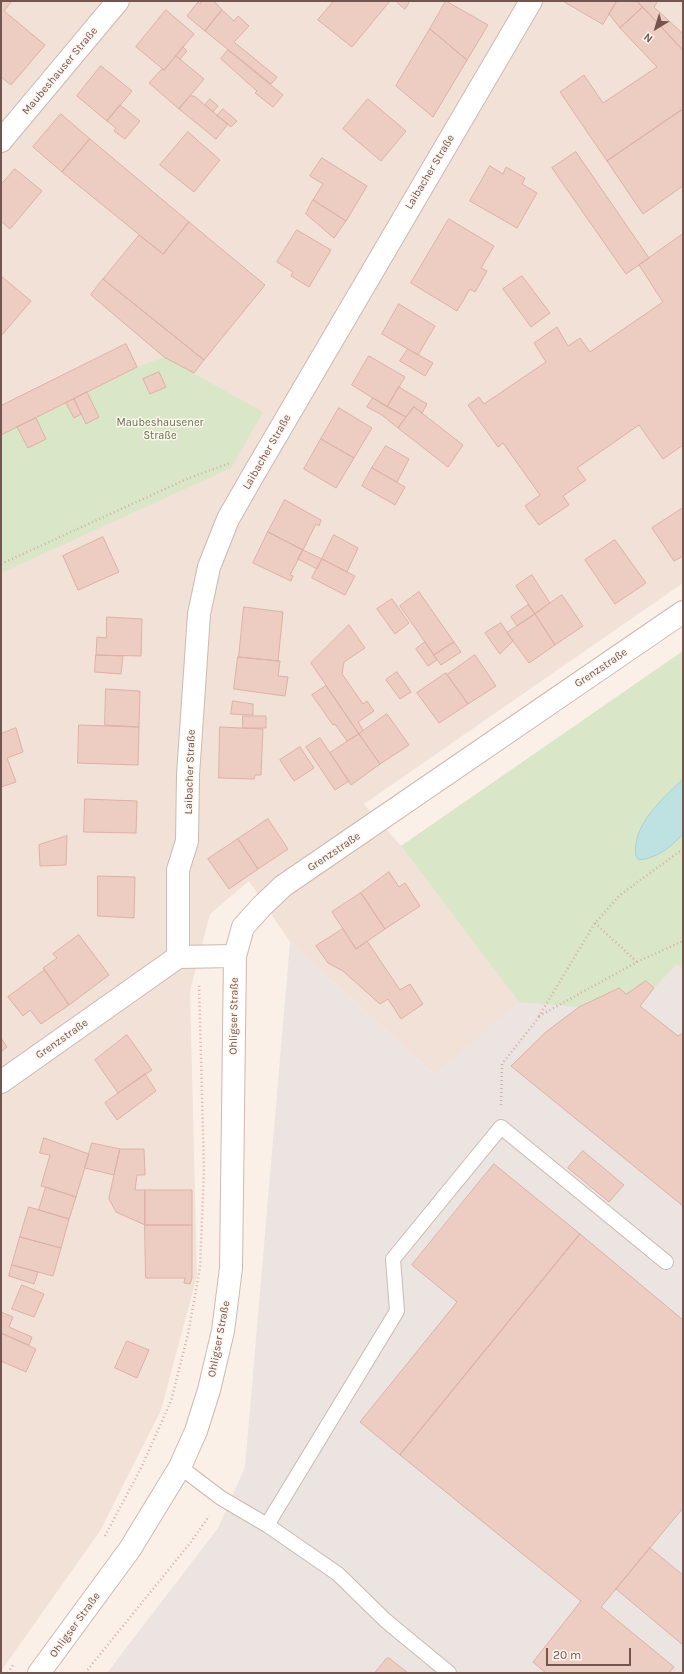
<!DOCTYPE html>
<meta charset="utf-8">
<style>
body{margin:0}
#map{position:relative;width:684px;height:1674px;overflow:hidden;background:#faf0e8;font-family:Karla,sans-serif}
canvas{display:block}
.frame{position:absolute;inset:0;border:2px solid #72554f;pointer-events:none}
.north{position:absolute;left:636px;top:8px;width:40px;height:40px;-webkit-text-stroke:3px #fdf5ee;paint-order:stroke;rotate:218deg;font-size:11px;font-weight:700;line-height:16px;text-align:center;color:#72554f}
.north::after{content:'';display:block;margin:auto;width:14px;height:18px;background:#72554f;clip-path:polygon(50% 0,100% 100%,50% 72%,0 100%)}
.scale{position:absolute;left:546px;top:1648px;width:85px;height:18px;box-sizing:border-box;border:2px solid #72554f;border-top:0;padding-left:5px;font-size:12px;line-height:14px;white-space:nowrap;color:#72554f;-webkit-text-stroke:3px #fdf5ee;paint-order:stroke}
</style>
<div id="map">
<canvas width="684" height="1674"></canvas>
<div class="frame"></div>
<div class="north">N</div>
<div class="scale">20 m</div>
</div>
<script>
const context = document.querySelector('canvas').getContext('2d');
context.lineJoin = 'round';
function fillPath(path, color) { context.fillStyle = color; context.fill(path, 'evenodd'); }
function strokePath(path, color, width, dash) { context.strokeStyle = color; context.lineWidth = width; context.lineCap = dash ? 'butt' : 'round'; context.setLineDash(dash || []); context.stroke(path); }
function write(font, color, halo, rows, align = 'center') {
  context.font = font + ' Karla,sans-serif'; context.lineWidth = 3; context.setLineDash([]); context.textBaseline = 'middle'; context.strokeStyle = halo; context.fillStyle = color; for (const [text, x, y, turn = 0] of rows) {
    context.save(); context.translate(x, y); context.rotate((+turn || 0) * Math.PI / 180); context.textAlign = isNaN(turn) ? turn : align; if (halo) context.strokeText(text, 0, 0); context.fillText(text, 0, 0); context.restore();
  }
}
fillPath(new Path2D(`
 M1 1H683V583L364 804 401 846 519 1002 435 1075 290 942 249 881 210 914 190 991 197 1276 161 1410 100 1531 1 1671Z`), '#f1e1d7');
fillPath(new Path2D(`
 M683 651V1673H107L218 1528 245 1467 290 942 435 1075 518 1002 401 846Z`), '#ebe4e1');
fillPath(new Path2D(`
 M164 357 263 412 231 468 1 573V435L137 367Z
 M683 651V969L677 964 654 988 626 994 618 988 579 1007 519 1002 401 846Z`), '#d9e7c8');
const water = new Path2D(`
 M683 779V834C671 847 657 858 639 860L636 856C631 826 663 798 683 779Z`);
fillPath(water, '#bee2e1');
strokePath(water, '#a6d3d2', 1);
const building = new Path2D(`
 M1 1H12L4 11 45 45 11 85 1 77Z
 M202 1H214L222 10 205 31 187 16 198 2 200 4Z
 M334 1H390L352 47 318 20Z
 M396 1H410L405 9Z
 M446 1 488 25 467 60 430 29Z
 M563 1H617L603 24Z
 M617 1H637L643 7 620 28 609 14Z
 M637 1H658L654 7 683 34V50Z
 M643 7 683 50V109L607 161 560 92 584 75 603 103 657 67 620 28Z
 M166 10 194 34 164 70 136 47Z
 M222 10 234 21 238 16 249 26 234 42 277 77 271 84 205 31Z
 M430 29 467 60 433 117 396 86Z
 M183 47 187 51 180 59 176 56Z
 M228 50 283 95 273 107 255 93 257 91 221 59Z
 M176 56 204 79 179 109 149 83 162 69 164 70Z
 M101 66 132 91 107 121 77 96Z
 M190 96H194L228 124 216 139 179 109Z
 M210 99 218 106 213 112 205 105Z
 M368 99 406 131 381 161 343 129Z
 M120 105 140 121 125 139 114 131 116 128 107 121Z
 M223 109 237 121 231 127 217 116Z
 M683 109V186L643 214 607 161Z
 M61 114 90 139 62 172 33 147Z
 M188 132 220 160 194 192 160 165Z
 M90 139 189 222 163 254 62 172Z
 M576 152 649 258 626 274 552 168Z
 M322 158 367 186 346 221 313 200 323 184 310 176Z
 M490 166 503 174 506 167 525 178 522 184 537 193 517 228 470 201Z
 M15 169 42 191 10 229 1 221V185Z
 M313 200 346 221 334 238 306 214Z
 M449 219 494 246 481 268 487 271 475 292 470 289 457 311 411 283Z
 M189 222 265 285 204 360 103 279 139 235 163 254Z
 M297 230 331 250 309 287 291 276 293 272 277 262Z
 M683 234V445L663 459 639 425 577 468 586 480 563 496 569 505 539 525 525 506 540 495 503 443 498 447 468 405 479 397 484 404 546 362 534 343 557 327 568 346 580 338 590 352 663 302 639 265Z
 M1 276 31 301 1 336Z
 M522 276 550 313 531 327 503 289Z
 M103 279 204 360 194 373 164 357 91 295Z
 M399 304 435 326 418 355 382 334Z
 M126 344 137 367 1 435V406Z
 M408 349 433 363 425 376 400 361Z
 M369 356 405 377 387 407 352 385Z
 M159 372 166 387 150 394 143 379Z
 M399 387 427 404 422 413 414 407 406 417 387 407Z
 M87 392 99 417 86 424 74 399Z
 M373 398 406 417 398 428 382 415 367 407Z
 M74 399 81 414 74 418 66 403Z
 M414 407 463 445 448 467 398 428Z
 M339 408 372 428 354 458 321 439Z
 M36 418 46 439 28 448 17 427Z
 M321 439 354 458 336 488 304 469Z
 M386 446 409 459 397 482 372 468Z
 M372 468 405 487 395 505 362 486Z
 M285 500 321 520 319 526 316 524 303 550 268 532Z
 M683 508V556L674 561 652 528Z
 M268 532 303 550 290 575 293 576 291 581 253 563Z
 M334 535 358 548 347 572 322 559Z
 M103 537 119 572 78 590 63 556Z
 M615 540 646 583 615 604 585 560Z
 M303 550 322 559 317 569 298 559Z
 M322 559 355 576 345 595 312 578Z
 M532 575 550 603 535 614 516 586Z
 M419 592 454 642 434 655 400 606Z
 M562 595 583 626 555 645 535 614Z
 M392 599 409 623 395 634 377 609Z
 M528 605 535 614 517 626 511 617Z
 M244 607 283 612 278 661 239 657Z
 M535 614 555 645 529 663 507 633Z
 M107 617 142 619 141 656 96 655 97 637 106 638Z
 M501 623 513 641 500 654 485 633Z
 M349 625 365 648 344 662 342 674 363 704 367 701 374 711 358 722 363 730 359 734 311 663Z
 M425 642 437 660 428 666 416 649Z
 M454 642 461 652 441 665 434 655Z
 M96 655 123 656 121 674 95 672Z
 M475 655 496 686 468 704 447 675Z
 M238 657 280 661 278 676 288 677 285 696 234 689Z
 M397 672 411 692 400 699 386 680Z
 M446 673 468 704 439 723 417 693Z
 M326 686 359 734 347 741 335 724 333 725 312 695Z
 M106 689 140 691 139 727 105 725Z
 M233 701 253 704V715L231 714Z
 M387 714 409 745 380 764 359 734Z
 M243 716H266V728H243Z
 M79 725 139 727 138 765 78 763Z
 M220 727 263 729 261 775H255L254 779 219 778Z
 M16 728 23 752 7 758 16 782 1 787V734Z
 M359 734 380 764 351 785 330 753Z
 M320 738 349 781 335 790 306 747Z
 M300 747 314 768 294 781 280 760Z
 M85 799 137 801 136 833 84 832Z
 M268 819 288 849 258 869 238 839Z
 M67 836 66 865 40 866 39 845Z
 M238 839 258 869 229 889 208 859Z
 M389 872 399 887 405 883 420 906 385 929 361 893Z
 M98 876 135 877 134 918 98 916Z
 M361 893 385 929 356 949 332 912Z
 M343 929 356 949 367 941 400 990 410 984 423 1004 401 1019 388 999 380 1004 343 971 328 963 316 946Z
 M79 935 109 975 69 1005 43 968 57 958 53 954Z
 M45 970 69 1005 41 1024 30 1010 23 1016 8 997Z
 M646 981 654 988 640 1006 678 1036 683 1033V1206L511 1066 546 1032 579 1007 619 988 626 994Z
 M127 1035 152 1070 118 1093 95 1060Z
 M1 1038 7 1047 1 1052Z
 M145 1074 156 1091 117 1120 105 1103Z
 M44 1138 89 1154 76 1197 41 1186 50 1155 40 1153Z
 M92 1143 120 1149 114 1175 85 1168Z
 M120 1149H144L145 1175H137L135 1190H145V1225L116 1212 109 1199Z
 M583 1151 624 1185 609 1202 568 1168Z
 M494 1164 580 1234 400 1455 360 1422 457 1302 412 1265Z
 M46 1187 76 1197 69 1219 39 1210Z
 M145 1190H192V1225H145Z
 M29 1207 69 1219 61 1248 20 1237Z
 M145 1225H192V1278L190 1284 184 1283 185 1278H146Z
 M580 1234 683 1320V1508L601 1607 674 1667 669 1673H546L533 1662 581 1601 400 1455Z
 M20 1237 61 1248 53 1276 12 1265Z
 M12 1265 38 1272 34 1284 9 1276Z
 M22 1285 44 1294 34 1317 12 1309Z
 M1 1312 13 1317 9 1327 32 1337 29 1345 1 1333Z
 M1 1333 36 1349 26 1372 1 1361Z
 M127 1341 149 1350 137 1378 115 1368Z
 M650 1548 683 1575V1645L616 1589Z
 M387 1658H389L408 1673H375Z`);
fillPath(building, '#edccc2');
strokePath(building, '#deb1a4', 1);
const service = new Path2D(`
 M180 1467 221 1498 267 1525 338 1574 385 1620 449 1673
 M267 1525 397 1311 393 1259 501 1127 666 1262`);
const minor = new Path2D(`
 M1 141 118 1
 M178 957V870L187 841 188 775 199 614 209 567 228 519 252 477 531 1
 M1 1082 178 957 235 956`);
const secondary = new Path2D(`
 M39 1673 130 1549 180 1467 196 1431 209 1390 223 1331 231 1268 235 956 243 927 262 906 283 886 683 612`);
strokePath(service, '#cdb9b2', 16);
strokePath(minor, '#cdb9b2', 24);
strokePath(secondary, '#cfb8b0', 24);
strokePath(new Path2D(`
 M1 564 189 478 230 463
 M683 849 620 895 595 923 539 1016 637 962 683 941
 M595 923 637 962
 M501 1105 502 1064 539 1017
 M105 1536 142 1466 171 1401 188 1334 200 1268 204 1169 199 983
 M8 1673 13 1665
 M85 1673 191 1542 209 1516`), '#d2afa6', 2.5, [1, 3]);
strokePath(service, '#fff', 14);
strokePath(minor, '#fff', 22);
strokePath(secondary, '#fff', 22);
write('11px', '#72554f', '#fdf5ee', [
 ["Maubeshauser Straße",60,71,-50],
 ["Laibacher Straße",430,172,-59],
 ["Laibacher Straße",267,452,-60],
 ["Grenzstraße",601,668,-34],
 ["Laibacher Straße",190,772,-88],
 ["Grenzstraße",334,852,-34],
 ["Ohligser Straße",234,1016,-89],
 ["Grenzstraße",62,1039,-35],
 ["Ohligser Straße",219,1339,-79],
 ["Ohligser Straße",75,1625,-54]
]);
write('11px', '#5e7748', '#fdf5ee', [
 ["Maubeshausener",160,423],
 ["Straße",160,436]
]);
</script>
